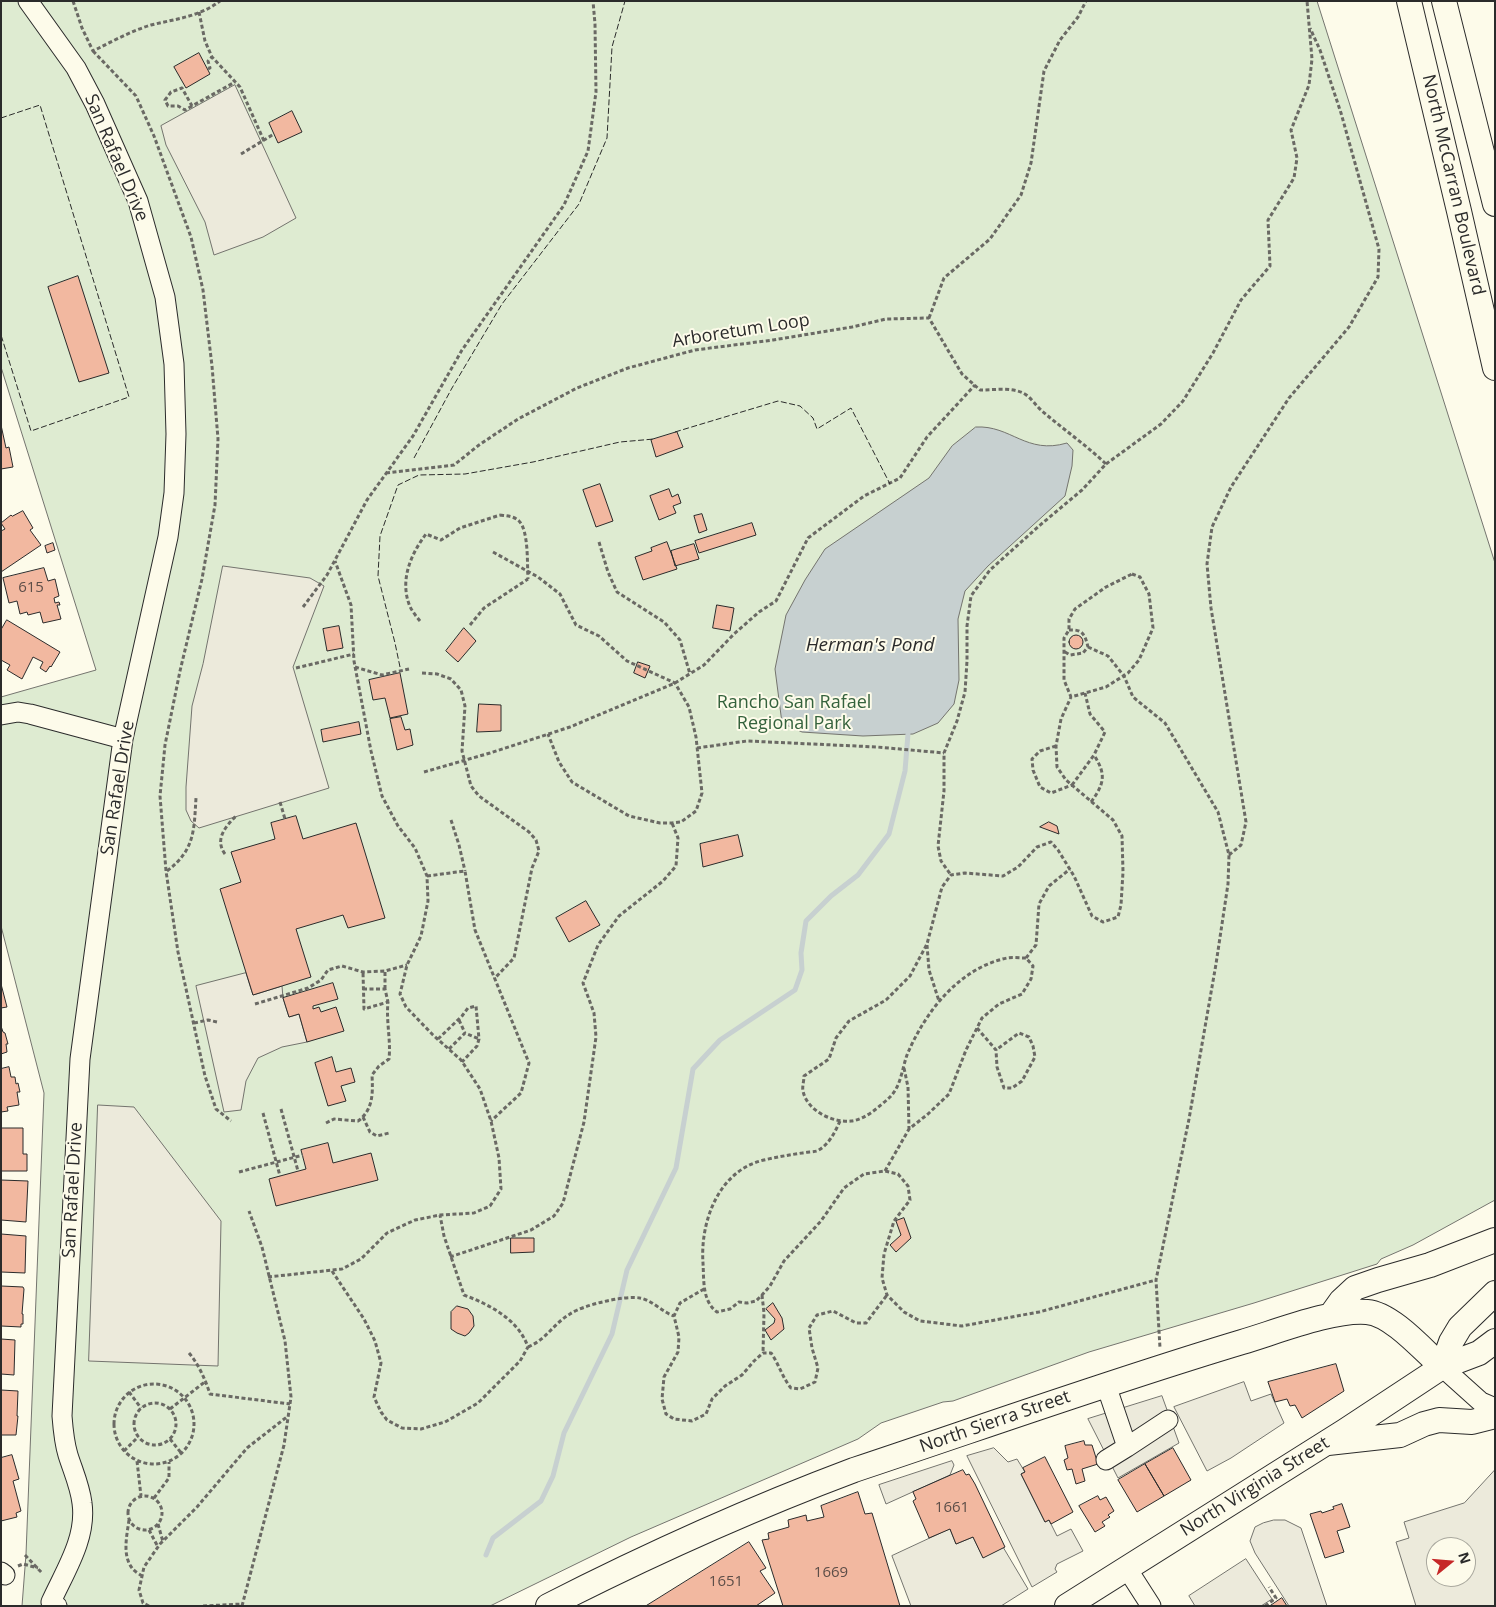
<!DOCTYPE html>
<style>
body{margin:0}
#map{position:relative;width:1496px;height:1607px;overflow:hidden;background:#fdfbea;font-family:"Open Sans",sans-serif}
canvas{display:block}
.frame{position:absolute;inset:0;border:2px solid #2b2b2b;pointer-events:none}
.north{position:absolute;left:1426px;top:1537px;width:50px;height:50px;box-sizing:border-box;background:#fdfbea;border:1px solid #a9a89e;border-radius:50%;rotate:73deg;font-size:14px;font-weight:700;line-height:20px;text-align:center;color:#2b2b2b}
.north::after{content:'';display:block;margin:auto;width:18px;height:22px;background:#c62828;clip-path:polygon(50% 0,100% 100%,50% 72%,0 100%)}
</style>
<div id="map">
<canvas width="1496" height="1607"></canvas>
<div class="frame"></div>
<div class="north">N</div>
</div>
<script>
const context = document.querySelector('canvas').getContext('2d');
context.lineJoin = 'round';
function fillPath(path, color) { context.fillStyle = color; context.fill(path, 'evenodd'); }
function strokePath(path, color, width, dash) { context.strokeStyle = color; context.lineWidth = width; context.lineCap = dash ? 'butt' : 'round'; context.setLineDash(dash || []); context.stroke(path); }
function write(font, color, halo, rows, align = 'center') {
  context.font = font + ' "Open Sans",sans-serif'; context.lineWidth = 4; context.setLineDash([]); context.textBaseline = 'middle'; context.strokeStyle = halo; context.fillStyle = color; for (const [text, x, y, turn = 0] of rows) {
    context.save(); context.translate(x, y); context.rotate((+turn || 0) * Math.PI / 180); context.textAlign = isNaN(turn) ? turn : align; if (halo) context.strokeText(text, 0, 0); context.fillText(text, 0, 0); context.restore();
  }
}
const green = new Path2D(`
 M1 1H1317L1495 563V1200L1413 1245 1381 1259 1377 1264 1254 1303 1089 1352 953 1401 943 1402 881 1423 858 1439 631 1537 490 1606H22L26 1554 44 1093 1 926V697L96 670 1 367Z`);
fillPath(green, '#deebd1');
strokePath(green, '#74746e', 1);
const parking = new Path2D(`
 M235 85 296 218 263 237 214 255 205 222 166 145 161 126Z
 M223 566 310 578 324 586 293 667 329 788 199 828 191 821 186 810V787L192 706 203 664Z
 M246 973 253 995 282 986 283 998 289 1017 299 1014 307 1042 282 1047 258 1058 246 1081 241 1110 224 1112 196 986Z
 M98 1105 134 1107 221 1221 218 1366 89 1361Z
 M1244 1382 1251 1401 1271 1394 1284 1423 1231 1458 1207 1471 1174 1407Z
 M1162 1396 1179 1443 1118 1478 1088 1419Z
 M994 1448 1008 1462 1017 1459 1025 1472 1021 1474 1045 1522 1049 1520 1057 1536 1071 1529 1083 1551 1057 1564 1055 1569 1057 1572 1032 1587 967 1456Z
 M952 1461 954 1465 950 1475 886 1504 879 1485Z
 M1495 1470V1606H1416L1396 1542 1409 1538 1404 1522 1464 1503ZM1436 1547H1466V1577H1436Z
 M1274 1520H1285L1301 1528 1327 1606H1289L1255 1553 1250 1541 1255 1527 1263 1523Z
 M950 1529 956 1544 973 1537 983 1557 1003 1547 1028 1589 1001 1606H911L892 1556Z
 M1246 1559 1272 1599 1261 1606H1195L1189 1596Z`);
fillPath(parking, '#eceadb');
strokePath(parking, '#74746e', 1);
const water = new Path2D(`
 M976 427C1011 425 1026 455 1067 443L1073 450 1072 466 1065 496 988 566 965 591 958 619 959 680 954 704 938 723 913 734 863 736 802 732 782 723 775 669 786 615 805 580 825 549 929 478 952 446Z`);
fillPath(water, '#c7d0d0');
strokePath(water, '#74746e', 1);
strokePath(new Path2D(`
 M486 1555 493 1538 541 1501 553 1476 564 1433 612 1334 627 1270 676 1168 693 1069 720 1040 795 990 802 970 801 953 806 921 831 896 858 875 889 834 905 771 908 734`), '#c7d0d0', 5);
const building = new Path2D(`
 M199 53 210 74 186 88 174 67Z
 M292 111 302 132 278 143 269 123Z
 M78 276 109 373 79 382 48 287Z
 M1 425 6 448 9 447 13 467 1 469Z
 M677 432 683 447 656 457 651 440Z
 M600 484 613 521 596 527 583 490Z
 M669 489 672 497 678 494 681 503 673 506 676 513 659 520 650 496Z
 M23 511 33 528 30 530 41 545 1 572V531L5 529 1 523 11 515 12 516Z
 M702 514 707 530 699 533 694 516Z
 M752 523 756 535 699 553 695 541Z
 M667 542 677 569 643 580 635 557 652 551 651 548Z
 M53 543 55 550 47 553 45 546Z
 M694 544 699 559 675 566 671 551Z
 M44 568 48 581 55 579 59 596 54 598 55 603 59 602 60 605H57L61 619 43 623 40 612 28 615 27 612 20 614 17 601 9 603 3 578Z
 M717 605 734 608 730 631 713 628Z
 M7 620 60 652 51 667 50 666 46 672 40 668 43 662 33 657 22 679 7 670 10 665 1 660V630Z
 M339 626 343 648 327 651 323 629Z
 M464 628 476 641 458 662 446 651Z
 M1069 642a7 7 0 1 1 14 0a7 7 0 1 1-14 0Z
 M638 662 650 666 645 678 634 673Z
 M400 673 408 714 390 718 385 698 373 700 369 680Z
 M479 704 501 705V731L477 732Z
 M401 717 405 730 410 729 413 745 397 750 390 719Z
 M359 722 361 734 323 742 321 730Z
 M296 816 303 839 356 823 385 918 348 928 343 915 296 929 311 977 253 995 220 889 241 882 231 852 275 839 271 823Z
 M1049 822 1057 826 1059 834 1040 827Z
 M738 835 743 856 703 867 700 844Z
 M586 901 600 925 569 942 556 918Z
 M333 983 338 999 313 1006V1009L319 1007 321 1012 336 1007 344 1031 307 1042 299 1014 289 1017 283 998Z
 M1 984 7 1007 1 1008Z
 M1 1026 3 1032 5 1033 8 1044H6L7 1052 1 1054Z
 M332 1057 336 1072 351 1068 355 1082 341 1086 346 1101 328 1106 315 1063Z
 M9 1067 11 1077H15L16 1084 18 1083 20 1092H17L19 1105 7 1107 8 1111 1 1112V1069Z
 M1 1128H23V1154H27V1171H1Z
 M328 1143 333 1163 371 1153 378 1180 276 1206 269 1179 306 1169 301 1150Z
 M1 1180 28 1181 26 1222 1 1220Z
 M904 1218 911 1238 896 1252 890 1245 901 1235 896 1221Z
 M1 1234 26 1236 25 1273 1 1272Z
 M511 1238H534V1252L511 1253Z
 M1 1286 23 1287 24 1289 22 1314H23V1324H21V1327L1 1326Z
 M773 1303 782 1318 784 1329 771 1340 765 1330 774 1323 775 1319 766 1309Z
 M457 1306 468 1309 473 1316 474 1326 469 1333 465 1336 457 1333 451 1329V1312Z
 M1 1339 15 1340 14 1375 1 1374Z
 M1336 1364 1344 1391 1302 1418 1295 1405 1290 1406 1287 1399 1275 1402 1268 1382Z
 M1 1390 18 1391 17 1416H18L16 1435H1Z
 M1084 1441 1085 1445H1092L1098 1464 1082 1469 1085 1481 1076 1484 1072 1469 1067 1470 1064 1460 1068 1458 1065 1446Z
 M1173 1448 1191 1480 1164 1496 1145 1464Z
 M12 1455 19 1479 13 1481 21 1511 16 1513 17 1517 1 1521V1458Z
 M1045 1457 1073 1512 1051 1524 1049 1520 1045 1522 1021 1474 1025 1472 1023 1468Z
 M1145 1464 1164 1496 1137 1512 1118 1480Z
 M963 1470 966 1475 969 1474 975 1484 1005 1547 983 1558 973 1537 956 1544 950 1529 929 1538 913 1501 916 1499 913 1492Z
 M858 1492 865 1514 872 1513 900 1606H783L762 1540 769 1539 768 1533 789 1527 788 1520 806 1515 807 1521 824 1517 821 1506Z
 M1098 1496 1100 1500 1106 1497 1114 1511 1108 1515 1110 1517 1102 1522 1105 1526 1095 1532 1079 1506Z
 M1342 1504 1350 1527 1337 1531 1344 1552 1325 1558 1310 1514 1321 1511 1322 1513 1334 1509 1333 1507Z
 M749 1542 766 1568 760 1571 775 1593 756 1606H646Z
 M1282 1598 1287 1606H1270Z`);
fillPath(building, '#f2b8a0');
strokePath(building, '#2b2b2b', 1);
const minor = new Path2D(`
 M28 1 76 68 95 104 138 201 165 297 174 364 176 434 174 493 168 537 123 739 80 1059 62 1416C63 1429 64 1442 68 1455 73 1471 80 1486 82 1503 87 1538 65 1571 51 1602L57 1606
 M1 715 18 712 30 714 123 739
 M1442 1367 1481 1402 1495 1408
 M1106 1385 1127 1447 1168 1420
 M1106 1460 1127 1447
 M1126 1567 1151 1606
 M1 1572 5 1575`);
const major = new Path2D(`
 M1409 1 1459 211 1495 368
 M1444 1 1495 204
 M1331 1315 1341 1301 1355 1288 1378 1280 1430 1265 1495 1240
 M1442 1367 1451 1342 1460 1327 1495 1293
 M1328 1443 1400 1435 1424 1424 1439 1420 1472 1422 1495 1416
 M548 1606C648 1555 750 1509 854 1470 983 1427 1112 1381 1242 1342 1276 1332 1334 1309 1367 1312 1392 1314 1423 1350 1442 1367
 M1067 1606 1345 1431 1442 1367 1479 1353 1495 1341`);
strokePath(minor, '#2b2b2b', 21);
strokePath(major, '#2b2b2b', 26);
strokePath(new Path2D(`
 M73 1 82 28 93 51C111 42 131 31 151 25 175 19 199 17 220 1
 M199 12 205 41 212 57 240 87 264 141
 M93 51 136 96 154 136 191 237 203 290 212 366 218 439 215 505 202 579 180 671 165 745 160 796 166 871 178 952 205 1076 216 1109 231 1121
 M208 69 210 68 208 61 212 57
 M192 106 185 110 178 106H168L165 100 171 92 182 88 192 106 235 82
 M241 154 274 134
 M929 318 944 278 990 239 1021 195 1031 163 1044 71 1060 40 1078 17 1086 1
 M1106 464 1161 424 1183 401 1213 353 1241 300 1270 266 1268 220 1294 178 1297 158 1291 130 1309 85 1312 59 1307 1
 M386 473 454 465 479 445 518 419 577 388 628 368 695 350 773 340 852 327 886 319 929 318 962 374 980 390C994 390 1010 387 1023 393 1030 396 1036 406 1042 411 1063 429 1086 445 1106 464L1082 490 1039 526 990 570 971 596 967 626V661L965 692 957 721 944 753V791L938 846 941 861 951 875
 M599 542 608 572 617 592 664 622 680 640 690 674
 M493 552 538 577 560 594 576 625 599 636 627 661 675 683 689 707 696 737 702 793 696 811 681 822 672 823H660L629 816 572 782 559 762 548 734
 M1132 574 1140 577 1149 594 1153 628 1139 660 1128 673 1106 687 1071 697 1064 680V638L1069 630V619L1075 609 1106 587Z
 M303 607 327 575 367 500 413 436 462 350 564 205 588 151 596 92 595 24 593 1
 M420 621C416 616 411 610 409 604 400 579 411 554 426 534L441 540 460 528 500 515
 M470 625 484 608 528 579
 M1088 647 1108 656 1124 676 1133 697 1165 723 1218 812 1229 855 1228 884 1216 964 1189 1119 1156 1280 1160 1348
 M1065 652 1070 655 1083 653 1088 647C1085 635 1083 629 1069 630
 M355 667 382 675 409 669
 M296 668 354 654
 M422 673 437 674 451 679 461 690 465 706 462 751 471 786 479 796 529 832 536 840 539 851 532 868 514 958 494 979
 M1056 746 1040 751 1032 759 1033 770 1040 787 1051 793 1072 785
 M697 748 747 741 877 747 944 753
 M424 772 490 753 570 727 675 683 704 665 734 634 759 612 776 601 808 538 864 496 900 478 927 437 975 385
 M1072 785 1094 755 1105 732 1090 714 1085 693
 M280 802 285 819
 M1091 802C1105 783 1106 774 1094 755
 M451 820 459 845 465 871
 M225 854C214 839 226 826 237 815
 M1229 855 1241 845 1246 822 1211 608 1207 564 1212 527 1231 487 1289 398 1349 327 1378 277 1379 249 1341 113 1320 50 1310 28
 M167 871C195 850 194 830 196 798
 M427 876 465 871 475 930 529 1063 521 1093 491 1121
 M927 945 929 970 939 1001
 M1026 958 1036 945 1039 904 1049 886 1070 869
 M363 989H385L388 1002
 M385 989V971
 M255 1004 308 988 321 980 328 970 342 966 363 972 385 971 407 965
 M459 1020 465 1033
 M194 1023 208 1020 217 1022
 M977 1028 996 1050 997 1067 1004 1088H1012L1022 1081 1035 1057 1033 1046 1029 1037 1019 1033 996 1050
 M438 1039 462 1016 468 1008 476 1006 479 1039 477 1046 462 1062
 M449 1049 465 1033 479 1039
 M904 1068 908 1087 909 1129
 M281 1109 298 1171
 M263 1113 280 1176
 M363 1117 370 1132 377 1136 389 1133
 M840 1121C835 1132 829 1145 817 1151 813 1152 807 1152 802 1153 789 1155 777 1157 764 1160 719 1170 700 1221 703 1263 704 1280 702 1301 717 1312L730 1309 739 1302 747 1303 756 1301 762 1295 770 1286 784 1261 821 1221 844 1188 864 1174 885 1171 898 1174 908 1186 910 1200 894 1221 884 1254 882 1278 887 1295 904 1312 920 1321 962 1326 1039 1312 1156 1280
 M326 1123 334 1119 358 1121C373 1110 373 1094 372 1075L379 1066 389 1059C391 1040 386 1022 388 1002L364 1009 363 972
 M885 1171 909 1129 928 1114 949 1094 966 1050 982 1018 999 1004 1022 994 1031 979 1033 966 1026 958C1020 958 1013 957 1007 958 959 968 925 1012 907 1055 902 1069 901 1086 890 1097 880 1106 865 1120 851 1121 833 1123 807 1111 803 1091 802 1087 804 1081 804 1076L829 1059 836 1038 849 1021 886 1000 910 976 927 944 942 887 951 875 965 873 1003 876 1018 867 1037 847 1051 842 1058 850 1074 876 1092 916 1103 922 1118 917 1121 905 1123 872 1122 836 1113 820 1066 780 1057 767 1056 746 1061 719 1071 697
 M239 1172 303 1155
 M450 1257 531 1230 554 1216 563 1203 584 1122 596 1037 594 1013 583 983 598 945 619 916 663 881 676 866 678 838 672 823
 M332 1271 364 1319 375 1341 381 1363 374 1397 381 1412 387 1420 402 1428 421 1429 445 1422 478 1403 520 1361 528 1347C518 1319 490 1305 464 1295L444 1236 440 1215
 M268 1277 342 1269 361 1259 387 1233 415 1220 440 1215 474 1213 490 1206 501 1189 499 1158 491 1121 480 1089 461 1060 433 1035 406 1007 400 994 407 965 421 936 428 901 427 876 415 848 398 826 382 796 371 751 354 661 351 605 335 561
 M704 1289 680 1303 674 1316 679 1337 678 1352 664 1377 662 1399 666 1414 674 1419 692 1421 706 1414 712 1399 725 1386 742 1375 754 1361 763 1353H771C779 1364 782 1377 791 1388L800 1389 815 1382 818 1368 812 1348 809 1328 817 1315 833 1311 856 1323H866L887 1295
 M762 1295 764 1313 763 1353
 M528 1347C547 1339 553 1324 570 1314 583 1305 625 1295 640 1298 652 1300 662 1312 674 1316
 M189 1353C199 1365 205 1379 210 1394L290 1404
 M114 1424a40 40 0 1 1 80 0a40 40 0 1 1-80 0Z
 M129 1392 141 1408
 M134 1424a21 21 0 1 1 42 0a21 21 0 1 1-42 0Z
 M170 1409 206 1381
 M170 1439 182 1454
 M124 1451 138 1437
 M137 1461 141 1496
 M128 1513a17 17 0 1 1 34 0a17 17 0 1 1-34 0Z
 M154 1498 169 1478V1462
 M129 1520C127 1535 122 1555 132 1568 134 1571 139 1574 142 1576
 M158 1524 163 1542
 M149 1530 158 1547
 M25 1555 42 1573
 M18 1566 23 1564 38 1568
 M149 1606 143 1603 139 1590 144 1567 160 1544 197 1507 247 1448 288 1416
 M203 1606 242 1604
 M242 1606 284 1445 291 1397 285 1341 262 1247 249 1211
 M1265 1606 1276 1598 1269 1587`), '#6a6964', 3, [4, 2.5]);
strokePath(minor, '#fdfbea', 19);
strokePath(major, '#fdfbea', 24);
strokePath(new Path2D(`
 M500 515C507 516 514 516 519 521 529 531 527 565 528 579`), '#6a6964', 3, [4, 2.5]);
strokePath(new Path2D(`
 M1 118 40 105 129 397 31 431 1 335
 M675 432 778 401 800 406 813 418 817 429 851 408 890 484
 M414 458 452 388 502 304 579 204 607 138 612 47 625 1
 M400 667 395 643 378 576 380 536 398 485 419 475 465 474 533 462 620 442 654 439`), '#2b2b2b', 1, [6, 2.5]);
write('15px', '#5d4e48', null, [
 ["615",31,588],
 ["1661",952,1508],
 ["1669",831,1573],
 ["1651",726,1582]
]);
write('18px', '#2b2b2b', '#fdfbea', [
 ["San Rafael Drive",116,158,67],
 ["North McCarran Boulevard",1453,185,77],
 ["Arboretum Loop",741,331,-9],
 ["San Rafael Drive",118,788,-81],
 ["San Rafael Drive",73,1190,-87],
 ["North Sierra Street",995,1422,-19],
 ["North Virginia Street",1255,1487,-32]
]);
write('18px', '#34623c', '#fdfbea', [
 ["Rancho San Rafael",794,703],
 ["Regional Park",794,724]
]);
write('italic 19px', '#2b2b2b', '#fdfbea', [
 ["Herman's Pond",870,646]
]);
</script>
